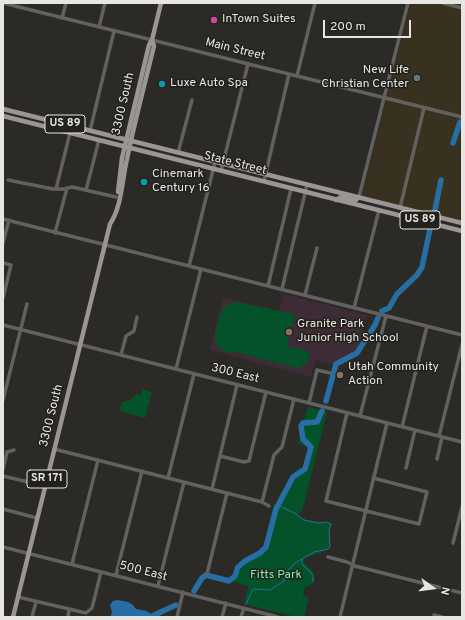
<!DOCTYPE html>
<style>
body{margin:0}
#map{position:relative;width:465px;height:620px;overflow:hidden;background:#2c2a26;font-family:Overpass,sans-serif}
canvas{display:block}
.frame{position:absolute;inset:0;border:4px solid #e7e6e3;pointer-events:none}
.north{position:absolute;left:413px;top:568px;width:40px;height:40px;-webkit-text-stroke:3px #22211c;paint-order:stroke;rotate:104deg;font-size:11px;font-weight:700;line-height:16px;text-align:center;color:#e7e6e3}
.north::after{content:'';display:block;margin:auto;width:14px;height:18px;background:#e7e6e3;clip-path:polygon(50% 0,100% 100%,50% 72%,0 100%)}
.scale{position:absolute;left:323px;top:20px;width:88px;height:18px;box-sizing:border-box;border:2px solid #e7e6e3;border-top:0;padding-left:5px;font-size:12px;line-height:14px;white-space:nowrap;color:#e7e6e3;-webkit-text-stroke:3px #22211c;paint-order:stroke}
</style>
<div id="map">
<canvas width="465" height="620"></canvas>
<div class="frame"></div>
<div class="north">N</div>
<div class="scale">200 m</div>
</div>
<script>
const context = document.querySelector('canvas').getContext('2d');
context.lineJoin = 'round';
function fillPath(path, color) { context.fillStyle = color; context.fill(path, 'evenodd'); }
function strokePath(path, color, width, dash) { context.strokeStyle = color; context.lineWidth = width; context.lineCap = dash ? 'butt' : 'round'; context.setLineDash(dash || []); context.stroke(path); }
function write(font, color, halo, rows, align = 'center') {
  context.font = font + ' Overpass,sans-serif'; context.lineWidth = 3; context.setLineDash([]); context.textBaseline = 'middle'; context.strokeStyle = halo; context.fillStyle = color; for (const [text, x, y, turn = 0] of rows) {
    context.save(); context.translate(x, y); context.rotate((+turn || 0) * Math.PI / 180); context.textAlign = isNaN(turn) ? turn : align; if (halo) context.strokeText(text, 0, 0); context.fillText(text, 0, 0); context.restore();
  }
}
fillPath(new Path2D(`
 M411 3H462V221L362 196Z`), '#393120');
fillPath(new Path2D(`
 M283 294 367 315 358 350 331 364 315 360 311 377 210 350 223 297 279 311Z`), '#3d2c35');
fillPath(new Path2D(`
 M235 302 295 314 287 346 310 352 307 365 302 364 301 369 243 354 239 352 240 351 229 353C212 347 214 336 218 322 221 312 223 304 235 302Z
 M142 389 152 392 145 418 119 411 122 402 130 400 137 394 141 395Z
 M308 407 327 412 302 512 299 513 298 515C310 525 319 520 331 524L332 526 329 530 330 547 320 553 305 558 304 561 305 564 314 572 312 577 314 578V581L310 585 305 587 303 596 309 597 304 617H297L244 604 248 588V586L230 581C235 577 235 570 239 565 246 557 256 554 263 547L274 504H277L280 494 289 481 290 478H291L296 470 304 466 308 449 306 446 298 444 301 434 300 424 304 420Z`), '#03522a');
fillPath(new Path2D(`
 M118 600 128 602 133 605 136 609 147 611 151 614 150 617H110L112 613 110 605 113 601Z`), '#276ea4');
strokePath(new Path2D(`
 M302 559V564L313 575V582
 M246 604 253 589 270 590 284 581 285 573 295 563 314 552 328 549 330 547 329 530 331 524 326 522 319 523 304 520 296 514 278 505`), '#276ea4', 1);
strokePath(new Path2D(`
 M453 143 460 122
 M435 210 441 180
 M382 311 389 308 397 294 417 275 422 267 430 229
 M326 401 336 364 357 353 375 325 378 318
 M194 591 202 578 206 575 229 581 235 576 238 567 245 561 260 553 266 547 276 509 293 477 305 469 311 447 303 439 301 426 303 423 317 422 322 411
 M143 616 150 617 176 605`), '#276ea4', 5.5);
strokePath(new Path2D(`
 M3 3 462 117
 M443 3 462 8
 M62 18 66 3
 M99 27 105 3
 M297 76 315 3
 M90 131 114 31
 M178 153 192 100
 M221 171 248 64
 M8 180 53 189H64L72 187 116 197
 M264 181 289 74
 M56 189 70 133
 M86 190 99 140
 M359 197 408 3
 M400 208 424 108
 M3 219 462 335
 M55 233 67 188
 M3 243 9 220
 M3 263 11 265 3 298
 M189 266 215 162
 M268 286 291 189
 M282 289 307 185
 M305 295 317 248
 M354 308 379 210
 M3 325 462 442
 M121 355 126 336 134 331 137 317
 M176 369 201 269
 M3 400 27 304
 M309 403 317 370 330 373
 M347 413 326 501 419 524 427 492 373 478
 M360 416 386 316
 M402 427 427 326
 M439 436 462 345
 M54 449 262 502 269 506
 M220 456 244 462 249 461 266 392
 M437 459 442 437
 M406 468 415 430
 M3 469 7 452 14 450
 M3 476 45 486
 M168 478 194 374
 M212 489 237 385
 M262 502 274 455 282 447 294 399
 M3 509 37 518
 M453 543 462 507
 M3 547 278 617
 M328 557 347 562 355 566 462 593
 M72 564 98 460
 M207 574 227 493
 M116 575 142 471
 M158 586 184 482
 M18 597 86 613 92 608 101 572
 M434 615 442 617
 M32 617 36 602
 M68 617 69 610
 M177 617 183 592
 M222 617 226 603
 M241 617 244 608
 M340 617 387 423`), '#636060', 3.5);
strokePath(new Path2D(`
 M3 109 462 223
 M3 116 462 231
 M118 192 122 158 149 45 152 40
 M336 200 341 197 356 200 359 197
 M13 617 110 224C122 206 122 180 127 159 134 125 143 91 151 58L154 46 152 40 161 3`), '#9b9595', 4.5);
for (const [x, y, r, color] of [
 [214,20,4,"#d1479c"],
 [417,78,4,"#6b7280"],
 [162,84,4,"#0f9aa8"],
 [144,182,4,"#0f9aa8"],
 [289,332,4,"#8d6e63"],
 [340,375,4,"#8d6e63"]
]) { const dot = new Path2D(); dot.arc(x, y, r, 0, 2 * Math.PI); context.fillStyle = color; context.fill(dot); strokePath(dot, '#22211c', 1.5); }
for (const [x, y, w] of [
 [65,124,40],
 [420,220,40],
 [47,479,40]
]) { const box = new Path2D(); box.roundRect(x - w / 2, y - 9, w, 18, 3); context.fillStyle = '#22211c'; context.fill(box); strokePath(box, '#e7e6e3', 1); }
write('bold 11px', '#e7e6e3', null, [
 ["US 89",65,124],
 ["US 89",420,220],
 ["SR 171",47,479]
]);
write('12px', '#e7e6e3', '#22211c', [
 ["InTown Suites",222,20],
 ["New Life",409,71,"right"],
 ["Christian Center",409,85,"right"],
 ["Luxe Auto Spa",170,84],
 ["Cinemark",152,175],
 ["Century 16",152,189],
 ["Granite Park",297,325],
 ["Junior High School",297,339],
 ["Utah Community",348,368],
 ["Action",348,382]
], 'left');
write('12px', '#e7e6e3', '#22211c', [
 ["Main Street",235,50,14],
 ["3300 South",124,104,-77],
 ["State Street",235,164,14],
 ["300 East",235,374,14],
 ["3300 South",52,416,-76],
 ["500 East",143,572,14]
]);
write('12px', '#85efa9', '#22211c', [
 ["Fitts Park",276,576]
]);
</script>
